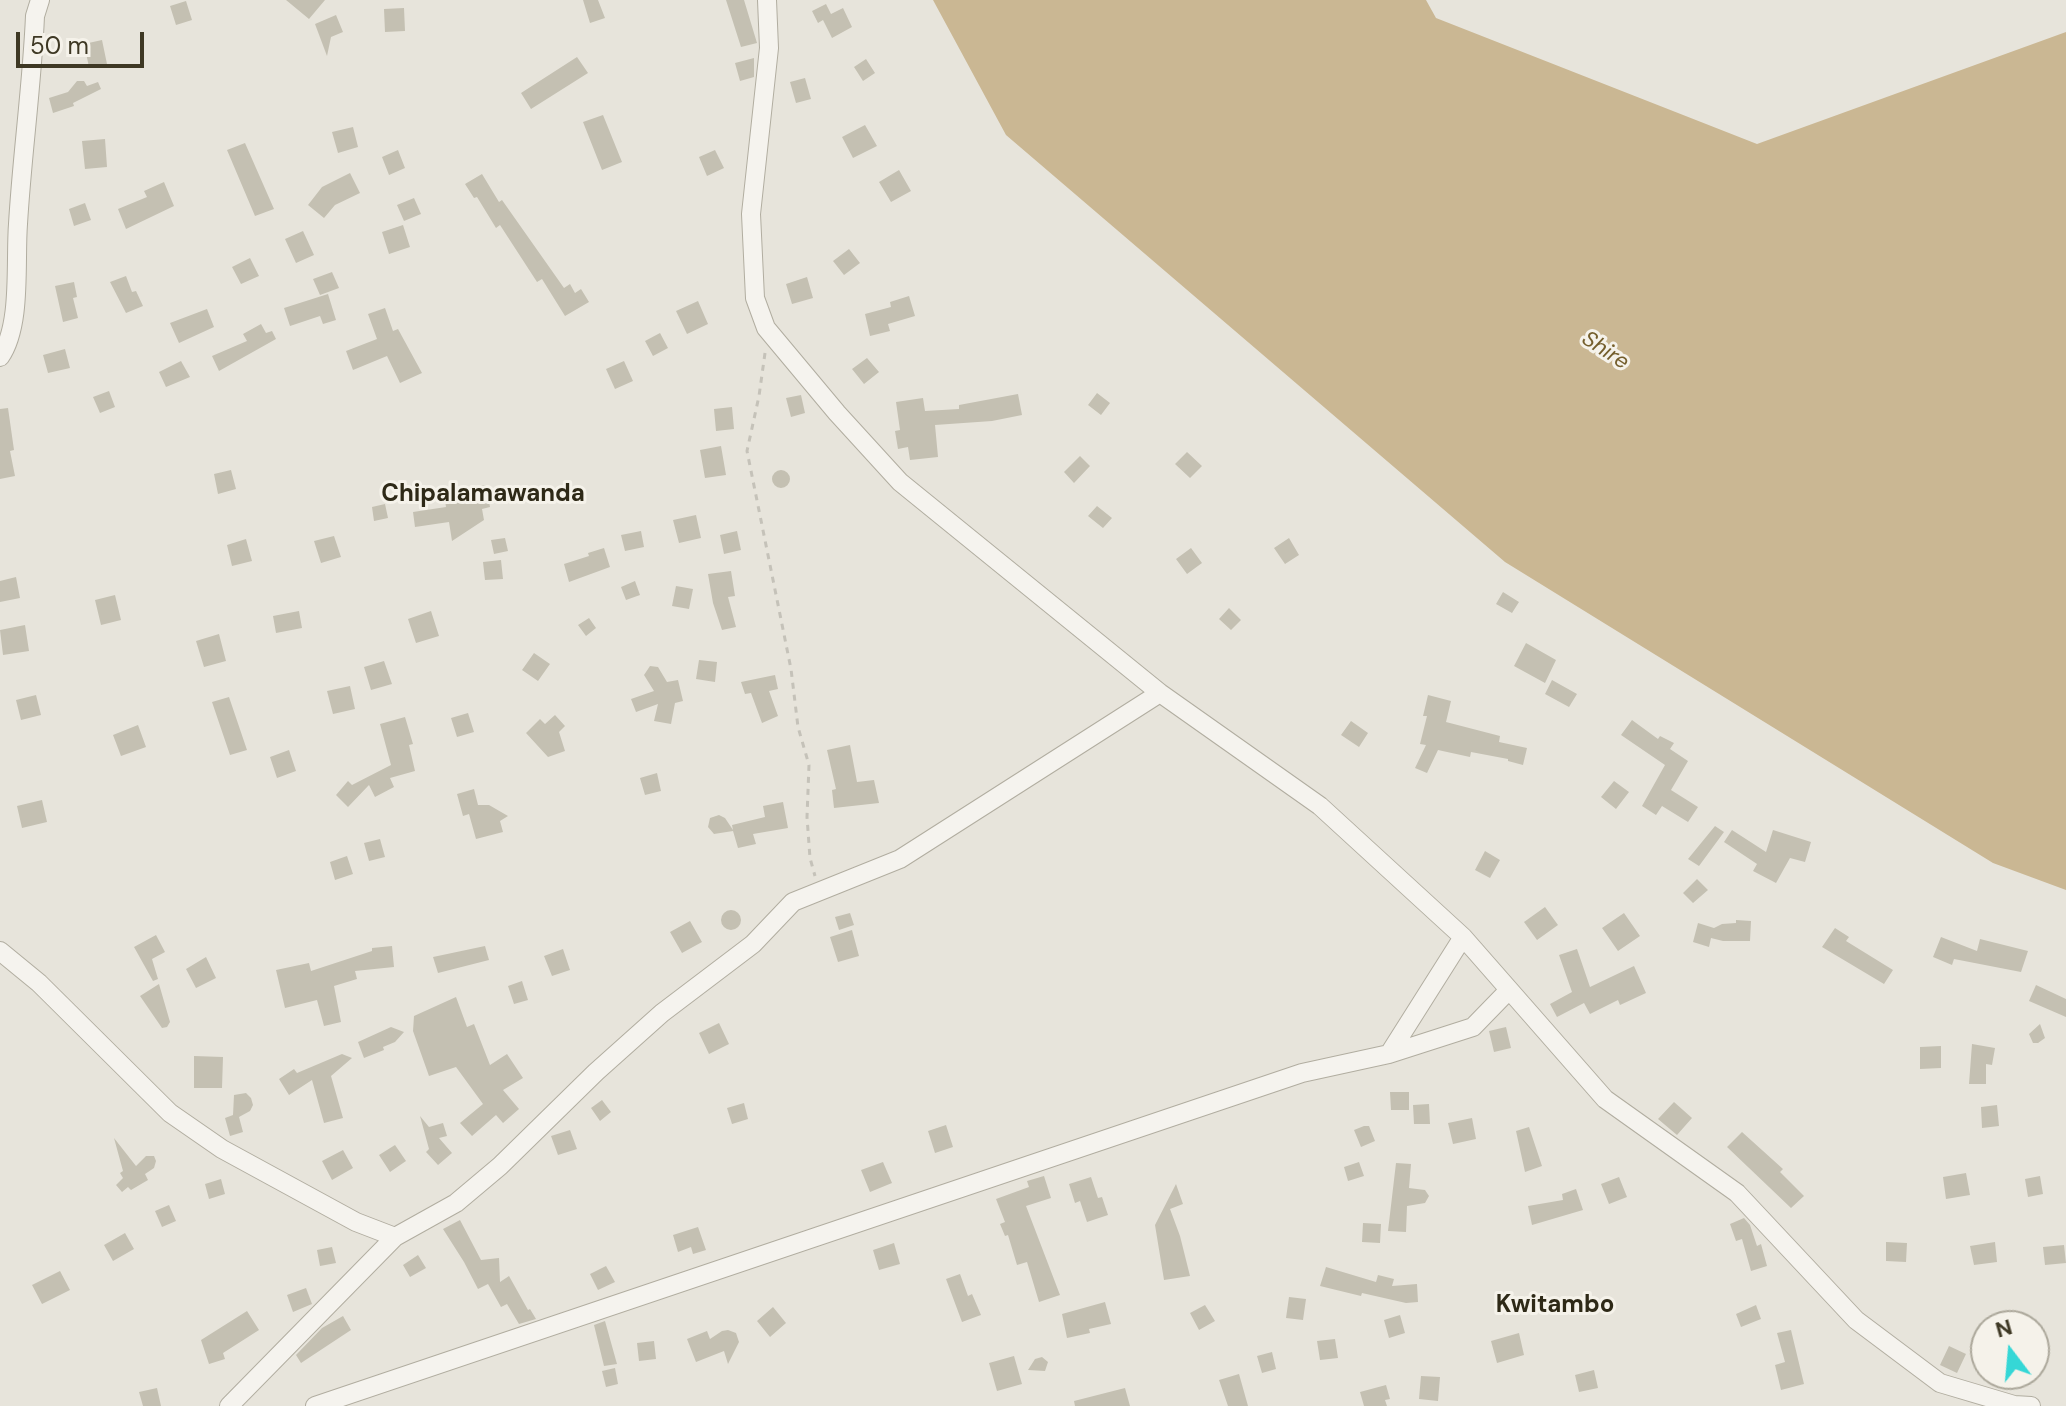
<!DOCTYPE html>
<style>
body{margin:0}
#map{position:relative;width:2066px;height:1406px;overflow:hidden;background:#e7e4db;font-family:"DM Sans",sans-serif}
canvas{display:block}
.north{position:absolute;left:1970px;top:1310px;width:80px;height:80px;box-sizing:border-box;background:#f5f2ea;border:2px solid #aca89b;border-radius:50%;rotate:344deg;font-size:22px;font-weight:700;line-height:32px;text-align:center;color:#3e3824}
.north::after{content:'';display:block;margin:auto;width:28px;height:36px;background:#35d7d6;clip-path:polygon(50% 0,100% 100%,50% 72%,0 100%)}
.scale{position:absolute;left:16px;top:32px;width:128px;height:36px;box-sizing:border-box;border:4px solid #3e3824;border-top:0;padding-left:10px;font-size:24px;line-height:28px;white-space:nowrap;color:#3e3824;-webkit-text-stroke:6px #f5f2ea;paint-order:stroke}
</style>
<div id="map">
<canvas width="2066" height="1406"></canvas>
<div class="north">N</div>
<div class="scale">50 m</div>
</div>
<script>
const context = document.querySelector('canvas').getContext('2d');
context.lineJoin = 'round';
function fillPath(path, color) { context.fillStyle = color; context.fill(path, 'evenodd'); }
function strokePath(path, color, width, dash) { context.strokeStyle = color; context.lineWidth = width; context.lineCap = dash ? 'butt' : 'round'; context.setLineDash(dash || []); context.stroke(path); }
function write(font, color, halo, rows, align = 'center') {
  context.font = font + ' "DM Sans",sans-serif'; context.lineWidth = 6; context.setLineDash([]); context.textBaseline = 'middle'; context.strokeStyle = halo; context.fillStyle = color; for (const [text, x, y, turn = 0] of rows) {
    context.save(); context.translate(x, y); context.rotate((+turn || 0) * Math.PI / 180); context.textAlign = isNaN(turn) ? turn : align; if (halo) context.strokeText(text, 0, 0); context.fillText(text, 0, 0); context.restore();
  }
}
fillPath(new Path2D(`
 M933 0H1426L1436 18 1757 144 2066 32V890L1993 863 1505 562 1006 135Z`), '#cab793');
fillPath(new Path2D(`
 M286 0H325L309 19Z
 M583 0H598L605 18 590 23Z
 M726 0H744L757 43 741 47Z
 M186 1 192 20 176 25 170 6Z
 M826 4 831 14 843 8 852 27 832 38 823 20 818 23 812 11Z
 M404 8 405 31 385 32 384 9Z
 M336 15 343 32 331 37 327 56 315 24Z
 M102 40 107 64 89 67 84 44Z
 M577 57 588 73 531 109 521 93Z
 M754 58V77L740 81 735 63Z
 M866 59 875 73 863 81 854 67Z
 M805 78 811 99 796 103 790 82Z
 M77 81H84L87 86 98 82 101 89 73 103 74 106 53 113 49 98 68 92Z
 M603 115 622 162 602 170 583 122Z
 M865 125 877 146 853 158 842 137Z
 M353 127 358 147 338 153 332 132Z
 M105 139 107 167 85 169 82 141Z
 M245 143 274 209 255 216 227 150Z
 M398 150 405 168 389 175 382 157Z
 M715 150 724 168 707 176 699 157Z
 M899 170 911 191 891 202 879 182Z
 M350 173 360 193 335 205 324 218 308 205 322 187Z
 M482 174 499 202 502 200 564 288 570 284 575 293 581 289 589 302 565 316 542 279 537 282 500 225 496 228 477 197 474 198 465 184Z
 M164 182 174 206 126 229 118 209 147 197 144 191Z
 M414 198 421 214 404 221 397 205Z
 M85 203 91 220 74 226 69 209Z
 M403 225 410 247 389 254 382 232Z
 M303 231 314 255 296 263 285 239Z
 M849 249 860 263 844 275 833 261Z
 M250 258 259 276 241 284 232 267Z
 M332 272 339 288 320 295 313 279Z
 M126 276 132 292 136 291 143 306 126 313 110 282Z
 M807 277 813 298 792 304 786 284Z
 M74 282 77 297 73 298 78 318 63 322 55 286Z
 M328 294 336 320 323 324 320 316 290 326 284 308Z
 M909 296 915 316 888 324 890 331 870 336 865 314 891 307 890 302Z
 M698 301 708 324 687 334 676 311Z
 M385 308 393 331 398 329 422 373 400 383 387 356 353 370 346 351 377 339 368 314Z
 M207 309 214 327 179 343 170 323Z
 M261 324 266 333 272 331 276 339 219 371 212 356 247 341 243 334Z
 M660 333 668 348 653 356 645 341Z
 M65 349 70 368 48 373 43 355Z
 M867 358 879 372 864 384 852 369Z
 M181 361 190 377 166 387 159 372Z
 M624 361 633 381 615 389 606 369Z
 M109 391 115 407 100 413 93 397Z
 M1097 393 1110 403 1101 415 1088 405Z
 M1018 394 1022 415 992 421 935 425 938 457 910 460 908 447 898 449 895 431 900 430 896 402 923 398 925 411 959 409V405Z
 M801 395 805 413 791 417 786 398Z
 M732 407 734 429 716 431 714 409Z
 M8 408 14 450 10 451 15 476 0 479V409Z
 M721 446 726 475 705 478 700 450Z
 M1187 452 1202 466 1190 478 1175 464Z
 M1080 456 1090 466 1074 483 1064 472Z
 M772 479a9 9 0 1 1 18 0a9 9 0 1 1-18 0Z
 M231 470 236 489 218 494 214 474Z
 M486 485 490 507 482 509 484 520 452 541 449 522 415 527 413 512 446 507 444 492Z
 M385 504 388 518 374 521 372 507Z
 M1097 506 1112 518 1103 528 1088 516Z
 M696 515 701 538 679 543 673 520Z
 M641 531 644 547 625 551 621 535Z
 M737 531 741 550 724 554 720 535Z
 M334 536 341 557 321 563 314 541Z
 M505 538 508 551 494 554 491 540Z
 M1289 538 1299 555 1285 564 1274 548Z
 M246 539 252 561 232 566 227 545Z
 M604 548 610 567 569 582 564 564 589 556 588 553Z
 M1191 548 1202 563 1187 574 1176 559Z
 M501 560 503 579 485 580 483 562Z
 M731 571 735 596 728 597 736 627 722 630 713 603 708 574Z
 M16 577 20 598 0 602V581Z
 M635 581 640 595 626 600 621 587Z
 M676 586 693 589 689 609 672 606Z
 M1503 592 1519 602 1512 613 1496 604Z
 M115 595 121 620 101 625 95 600Z
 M1229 608 1241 620 1231 630 1219 619Z
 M299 611 302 628 276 633 273 616Z
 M431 611 439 636 416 643 408 619Z
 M589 618 596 628 586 636 578 625Z
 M25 625 29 651 3 655 0 630Z
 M219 634 226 661 204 667 196 641Z
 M1526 643 1556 660 1545 683 1514 666Z
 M534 653 550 664 538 681 522 670Z
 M699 660 717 662 715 682 696 679Z
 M384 661 392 684 371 690 364 667Z
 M650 666 658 667 667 682 678 680 683 701 675 703 671 724 654 721 658 704 636 712 631 699 654 691 644 675Z
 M775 675 778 689 769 691 778 716 762 723 751 693 745 694 741 682Z
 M1552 680 1577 694 1569 707 1545 694Z
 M350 686 355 709 333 714 327 691Z
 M36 695 41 715 21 720 16 700Z
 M1428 695 1451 701 1446 722 1500 736 1499 742 1527 748 1523 765 1508 761V759L1471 752 1470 757 1438 750 1427 773 1415 768 1426 745 1420 744 1427 716H1423Z
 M229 697 247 750 230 755 212 702Z
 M468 713 474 732 457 737 451 718Z
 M555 715 565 726 559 732 565 751 548 757 526 733 540 719 545 724Z
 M405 717 413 744 409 745 415 771 390 778 394 787 375 797 369 785 348 807 336 795 348 781 352 785 391 765 380 724Z
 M1632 720 1658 739 1660 736 1674 743 1670 749 1688 761 1671 790 1698 807 1688 822 1662 806 1656 815 1642 806 1665 765 1621 735Z
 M1351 721 1368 733 1359 747 1341 735Z
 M138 725 146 747 121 756 113 735Z
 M850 745 857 782 874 780 879 803 834 808 832 790 836 789 827 750Z
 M289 750 296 771 277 778 270 757Z
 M657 773 661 791 645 795 640 778Z
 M1614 781 1629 792 1616 809 1601 797Z
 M474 789 478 805H489L508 816 500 821 503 832 476 839 469 814 463 816 457 794Z
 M42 800 47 822 22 828 17 806Z
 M783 802 788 828 753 834 756 844 738 848 733 831 714 834 708 827 710 818 719 815 725 818 733 830 732 825 765 817 763 806Z
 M1715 826 1724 832 1699 866 1688 859Z
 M1732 830 1766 852 1773 830 1811 842 1805 862 1790 858 1776 883 1753 871 1757 864 1724 842Z
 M380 839 385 857 369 861 364 843Z
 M1485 851 1500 860 1490 878 1475 870Z
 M347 856 353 874 335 880 330 862Z
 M1697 879 1708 890 1693 903 1683 893Z
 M1545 907 1558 925 1537 940 1524 922Z
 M721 920a10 10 0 1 1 20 0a10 10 0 1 1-20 0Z
 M850 913 854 925 839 930 835 917Z
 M1624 913 1640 936 1618 951 1602 928Z
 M1736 920 1751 921 1750 941H1723L1711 938 1709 947 1693 942 1698 923 1714 928 1722 924 1736 923Z
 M690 921 702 942 682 953 670 932Z
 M1835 928 1849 937 1846 941 1893 970 1884 984 1822 947Z
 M852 930 859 956 838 962 830 937Z
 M156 935 165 952 152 959 158 979 153 981 134 947Z
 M1941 937 1977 951 1980 939 2028 951 2021 972 1954 959 1952 965 1933 957Z
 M392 946 394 967 355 971 357 979 334 986 341 1022 324 1026 317 1000 285 1008 276 970 309 963 311 971 372 951V948Z
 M485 946 489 960 438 973 433 957Z
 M563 949 570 970 552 976 544 956Z
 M1577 949 1590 987 1634 966 1646 993 1620 1005 1618 1000 1590 1014 1584 1003 1557 1017 1550 1004 1572 992 1559 955Z
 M206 957 216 978 196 988 186 969Z
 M522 981 528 1000 514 1004 508 986Z
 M159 984 170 1022 167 1027 162 1028 140 996Z
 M2036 985 2066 999V1017L2029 1001Z
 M456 997 467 1027 474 1024 490 1065 507 1054 523 1078 503 1090 519 1109 503 1123 496 1115 472 1136 460 1123 483 1104 456 1067 429 1076 413 1031 414 1016Z
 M719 1023 729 1044 709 1054 699 1033Z
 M2040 1024 2045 1038 2038 1043H2033L2029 1034Z
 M391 1027 404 1032 395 1042 383 1047 384 1050 364 1058 358 1042Z
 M1506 1027 1511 1048 1494 1052 1489 1031Z
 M1972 1044 1995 1048 1992 1065 1986 1064V1084H1969Z
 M1941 1046V1068L1920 1069V1047Z
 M342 1054 352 1058 331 1076 343 1118 324 1123 312 1080 289 1095 279 1079 294 1069 297 1073Z
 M194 1056 223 1057 222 1088H194Z
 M1390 1092H1409V1110H1391Z
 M246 1093 251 1098 253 1105 250 1111 239 1117 243 1132 230 1136 225 1118 233 1115 234 1095Z
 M602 1100 611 1112 600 1121 591 1108Z
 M1674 1102 1692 1118 1677 1135 1658 1119Z
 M744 1103 748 1119 732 1124 727 1108Z
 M1429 1104 1430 1124H1414L1413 1105Z
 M1997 1105 1999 1126 1982 1128 1981 1107Z
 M420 1116 429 1127 443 1123 447 1136 439 1138 452 1153 438 1165 426 1152 429 1149Z
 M1472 1118 1476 1139 1453 1144 1448 1123Z
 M946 1125 953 1147 935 1153 928 1131Z
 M1364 1126H1369L1375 1141 1361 1147 1354 1130Z
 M1529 1127 1542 1166 1525 1172 1516 1131Z
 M570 1130 577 1149 558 1155 551 1136Z
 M1742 1132 1783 1169 1780 1172 1804 1196 1791 1208 1727 1147Z
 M114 1138 136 1166 146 1156H154L156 1161 154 1168 145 1174 148 1180 131 1190 128 1187 122 1192 116 1185 123 1178 120 1173 123 1171Z
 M395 1145 406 1161 390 1172 379 1155Z
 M343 1150 353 1168 332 1180 322 1161Z
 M883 1162 892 1183 870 1192 861 1170Z
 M1359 1162 1364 1176 1348 1181 1344 1167Z
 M1396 1163 1411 1164 1409 1188 1425 1190 1429 1196 1425 1203 1407 1206 1406 1232 1388 1231Z
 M1966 1173 1970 1195 1946 1199 1943 1177Z
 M1044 1176 1051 1198 1026 1206 1060 1295 1039 1302 1027 1262 1017 1265 1008 1235 1005 1236 1000 1224 1005 1222 996 1199 1029 1187 1027 1181Z
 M2040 1176 2043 1194 2028 1197 2025 1179Z
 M1091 1177 1098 1198 1102 1197 1108 1215 1087 1222 1080 1201 1075 1203 1069 1184Z
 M1619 1177 1627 1197 1609 1204 1601 1184Z
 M221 1179 225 1194 209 1199 205 1184Z
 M1176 1184 1183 1204 1170 1209 1180 1236 1190 1276 1164 1280 1155 1225Z
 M1576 1189 1583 1210 1532 1225 1528 1206 1563 1200 1562 1194Z
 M169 1205 176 1221 162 1227 155 1211Z
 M1744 1218 1750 1225 1757 1246 1761 1244 1767 1266 1751 1271 1742 1239 1736 1241 1730 1224Z
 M460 1220 481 1260 499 1258 500 1282 509 1276 528 1310 530 1309 536 1319 519 1324 507 1304 501 1307 488 1284 478 1289 464 1262 443 1229Z
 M1363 1223 1381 1224 1380 1243 1362 1242Z
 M698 1227 706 1250 693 1254 691 1247 678 1252 673 1235Z
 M125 1233 134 1249 113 1261 104 1245Z
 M1886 1242 1907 1243 1906 1262 1886 1261Z
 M1995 1242 1997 1262 1974 1265 1970 1246Z
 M894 1243 900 1264 879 1270 873 1250Z
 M2064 1245 2066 1263 2045 1265 2043 1247Z
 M332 1247 336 1263 320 1266 317 1250Z
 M418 1255 426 1268 410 1277 403 1265Z
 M606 1266 615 1282 598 1290 590 1274Z
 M1326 1267 1376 1282 1378 1275 1394 1279 1392 1286 1417 1284 1418 1302 1406 1303 1362 1293 1361 1296 1320 1286Z
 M60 1271 70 1290 42 1304 32 1285Z
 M960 1274 968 1296 972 1294 981 1315 962 1322 946 1279Z
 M306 1288 312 1304 293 1312 287 1295Z
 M1289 1297 1306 1299 1303 1320 1286 1318Z
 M1105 1302 1111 1324 1089 1329 1090 1333 1067 1338 1062 1314Z
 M1205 1305 1215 1321 1199 1330 1190 1313Z
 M1756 1305 1761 1319 1741 1327 1736 1314Z
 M773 1307 786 1323 770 1337 757 1321Z
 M247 1311 259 1330 223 1353 225 1359 209 1364 201 1340Z
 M1400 1315 1405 1333 1389 1338 1384 1320Z
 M343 1316 351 1330 301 1363 296 1355 322 1328Z
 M605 1321 617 1364 604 1366 594 1325Z
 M728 1330 736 1333 739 1342 728 1364 724 1351 696 1362 687 1339 707 1331 710 1339 722 1331Z
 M1791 1330 1804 1384 1781 1390 1775 1365 1785 1362 1777 1333Z
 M1519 1333 1524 1355 1497 1363 1491 1341Z
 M1335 1339 1338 1358 1320 1360 1317 1341Z
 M654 1341 656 1359 639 1361 637 1343Z
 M1949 1346 1966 1354 1957 1373 1940 1365Z
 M1272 1352 1276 1369 1262 1373 1257 1356Z
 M1014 1356 1022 1384 997 1391 989 1363Z
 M1042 1357 1048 1362 1045 1371 1028 1370 1035 1359Z
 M615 1368 618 1384 606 1387 602 1371Z
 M1594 1370 1598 1388 1579 1392 1575 1375Z
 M1239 1374 1248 1406H1228L1219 1380Z
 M1421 1376 1440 1377 1438 1401 1419 1399Z
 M1386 1385 1390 1399 1385 1400 1387 1406H1364L1360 1392Z
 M157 1388 161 1406H143L139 1392Z
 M1125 1388 1130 1406H1075L1074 1401Z`), '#c4c0b2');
const minor = new Path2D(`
 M767 0 769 48 751 214 755 298 766 328 837 413 900 482 1160 693 1320 806 1463 937 1605 1099 1737 1193 1856 1320 1940 1383 2014 1405 2031 1406
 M0 357C22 326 15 262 18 224 22 155 32 86 35 16L40 0
 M0 951 39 983 170 1113 222 1149 356 1222 395 1237 456 1203 500 1166 596 1072 662 1013 753 944 793 902 900 859 1160 693
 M1389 1054 1463 937
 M229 1406 395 1237
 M315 1406 1302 1073 1389 1054 1473 1027 1508 991`);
strokePath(minor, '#b1ada0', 20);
strokePath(new Path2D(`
 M765 353 759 396 747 451 791 669 798 727 809 765 807 817 810 858 815 876`), '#c5c2b9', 3, [6, 6]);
strokePath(minor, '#f5f3ee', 18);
write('italic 22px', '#745e2c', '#f5f2ea', [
 ["Shire",1605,351,33]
]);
write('bold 24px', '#2e2917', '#f5f2ea', [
 ["Chipalamawanda",483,495],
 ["Kwitambo",1555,1306]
]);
</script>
